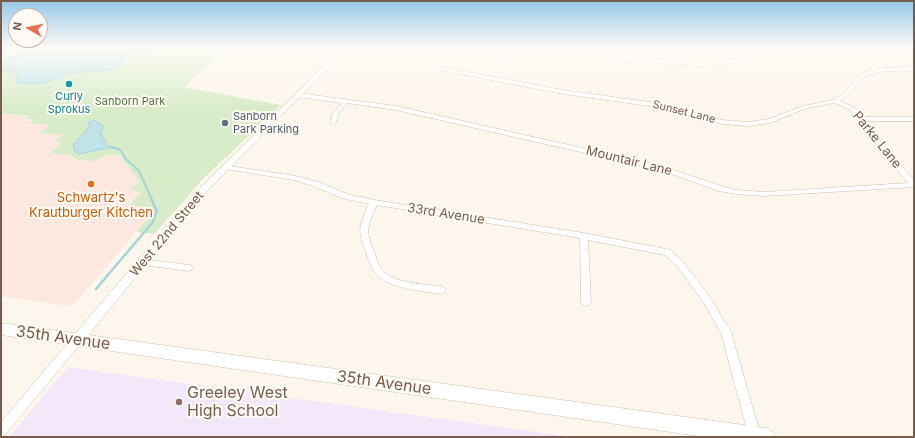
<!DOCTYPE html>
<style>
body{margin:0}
#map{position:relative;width:915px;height:438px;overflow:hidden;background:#fdf6ec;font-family:Inter,sans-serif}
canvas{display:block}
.frame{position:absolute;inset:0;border:2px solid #7a5c4d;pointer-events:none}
.north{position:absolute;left:8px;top:8px;width:40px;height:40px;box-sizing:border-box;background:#fffaf3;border:1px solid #cabbb1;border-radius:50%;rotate:279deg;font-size:11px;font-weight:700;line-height:16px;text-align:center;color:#7a5c4d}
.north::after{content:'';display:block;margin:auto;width:14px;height:18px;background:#e76f51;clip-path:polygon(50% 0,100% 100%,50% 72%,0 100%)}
</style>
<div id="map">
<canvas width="915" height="438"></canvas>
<div class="frame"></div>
<div class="north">N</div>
</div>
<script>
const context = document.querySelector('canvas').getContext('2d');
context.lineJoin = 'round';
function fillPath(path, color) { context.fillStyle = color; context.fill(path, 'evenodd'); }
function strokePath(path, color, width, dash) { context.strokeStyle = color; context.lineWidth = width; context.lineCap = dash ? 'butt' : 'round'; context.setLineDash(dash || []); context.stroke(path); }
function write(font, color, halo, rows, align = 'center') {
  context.font = font + ' Inter,sans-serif'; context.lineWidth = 4; context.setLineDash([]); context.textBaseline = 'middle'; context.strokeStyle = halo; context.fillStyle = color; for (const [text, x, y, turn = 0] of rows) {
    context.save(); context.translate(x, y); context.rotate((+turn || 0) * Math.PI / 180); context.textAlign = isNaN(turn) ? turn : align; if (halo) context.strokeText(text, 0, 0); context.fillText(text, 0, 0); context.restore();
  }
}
fillPath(new Path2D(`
 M1 113 30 116 26 120 50 125 40 132 64 135 54 142 63 143 50 153 69 155 78 160 94 161 107 155H119L140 181 132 190 142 192 129 205 151 208 154 211 76 302 69 306 1 296Z`), '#fde8e0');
fillPath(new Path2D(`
 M363 48H519L515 59Z
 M68 367 573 437H9Z`), '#f3e8fa');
fillPath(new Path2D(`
 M6 48H226L184 87 281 105 203 179 154 234 136 232 154 211 150 208 129 205 142 192 131 190 139 181 119 155H107L94 161 78 160 69 155 50 153 62 143 54 142 63 135 39 133 49 125 29 123 33 120 25 119 30 116 1 113V50Z`), '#d8ecc9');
const water = new Path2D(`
 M36 48H162C149 52 131 47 122 59V64C104 76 90 69 71 73 66 74 62 77 57 79 46 83 29 85 17 83V73L13 71 1 70V63Z
 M94 120 102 125 103 129 100 134 102 135 107 145 111 147 79 154 75 152 73 145 90 126 88 123Z`);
fillPath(water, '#bfe3e8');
strokePath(water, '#a5d3da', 1);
strokePath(new Path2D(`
 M111 147 121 150
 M122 152 126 159 139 171 153 202`), '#a5d3da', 2);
strokePath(new Path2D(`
 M96 289 152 223 157 211 152 201`), '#a5d3da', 2.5);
const minor = new Path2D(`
 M251 48H255L257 51C267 52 277 52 287 51 294 51 300 47 306 48 294 58 269 56 253 53Z
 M575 48C586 48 596 56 607 57 622 60 637 59 651 60L648 48H652L657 60 709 63 801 48H810L808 49 709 67 657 63 655 65 653 63C631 62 590 63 575 48Z
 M419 60 441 67 563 90 664 104 722 120 749 122 769 119 803 106 833 100 842 95 859 76 865 72 883 68 914 67V71C899 71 873 69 862 79 854 87 849 95 840 101L853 107 865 117H914V121H867L873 132 914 180V187L764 196 736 194 719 191 660 170 396 110 347 103 338 115 336 123 333 125 330 123 332 115 342 103 298 97 295 95 298 93 396 106 662 166 724 187 736 190 764 192 908 183 868 134 860 120 849 109 834 103 807 108 770 123 749 126 722 124 664 108 563 94 440 70 417 63 416 62Z
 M223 165 295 176 319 182 347 194 374 200 584 233 671 250 683 262 710 297 731 332 761 437H749L721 333 704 303 677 266 665 255 588 240 591 302 589 305 586 306 583 305 581 302 580 238 377 205C368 225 365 228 373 249 376 256 378 266 384 272 396 283 426 285 441 286L444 287 446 290 444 293 441 294C422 291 394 289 379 277 372 272 369 261 366 253 357 229 359 226 369 204L342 198 313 186 294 180 226 169H223L222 167Z
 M142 259 189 265 192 266 193 268 192 270 189 271 142 265 139 264 138 262 139 260Z
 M77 336 81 337 82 340 81 343 5 435 1 437V422L73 337Z`);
const tertiary = new Path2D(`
 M342 48H348L205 193 81 344 77 345 73 344 71 340 73 336 199 189Z`);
const secondary = new Path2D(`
 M1 48H7L1 51Z
 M1 323 766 428 772 431 775 437H705L1 335Z`);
strokePath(minor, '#d1beb0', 1);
strokePath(tertiary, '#d1beb0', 1);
strokePath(secondary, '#d6c0b0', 1);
fillPath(minor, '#fff');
fillPath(tertiary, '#fff');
fillPath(secondary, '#fff');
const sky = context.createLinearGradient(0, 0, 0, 109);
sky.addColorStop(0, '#97c7e8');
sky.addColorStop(0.44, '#fefbf6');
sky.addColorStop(1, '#fefbf600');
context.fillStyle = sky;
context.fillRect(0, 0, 915, 109);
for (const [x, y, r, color] of [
 [69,84,4,"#0f9aa8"],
 [225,123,4,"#5c6f8a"],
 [91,184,4,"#e8710a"],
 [179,402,4,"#8d6e63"]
]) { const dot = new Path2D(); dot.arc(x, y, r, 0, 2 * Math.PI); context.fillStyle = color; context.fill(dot); strokePath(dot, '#fffaf3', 1.5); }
write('11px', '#0d838f', '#fffaf3', [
 ["Curly",69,97],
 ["Sprokus",69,110]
]);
write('11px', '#537a41', '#fffaf3', [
 ["Sanborn Park",130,102]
]);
write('11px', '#7a5c4d', '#fffaf3', [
 ["Sunset Lane",684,112,14]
]);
write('11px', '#4e5e75', '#fffaf3', [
 ["Sanborn",233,117],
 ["Park Parking",233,130]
], 'left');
write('13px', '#7a5c4d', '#fffaf3', [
 ["Parke Lane",877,140,51],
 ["Mountair Lane",629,161,14],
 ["33rd Avenue",446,214,9],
 ["West 22nd Street",167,234,-50]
]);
write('13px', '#c56008', '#fffaf3', [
 ["Schwartz's",91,198],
 ["Krautburger Kitchen",91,213]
]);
write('16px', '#7a5c4d', '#fffaf3', [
 ["35th Avenue",63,338,8],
 ["35th Avenue",384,383,8]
]);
write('16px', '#785e54', '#fffaf3', [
 ["Greeley West",187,393],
 ["High School",187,411]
], 'left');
</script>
